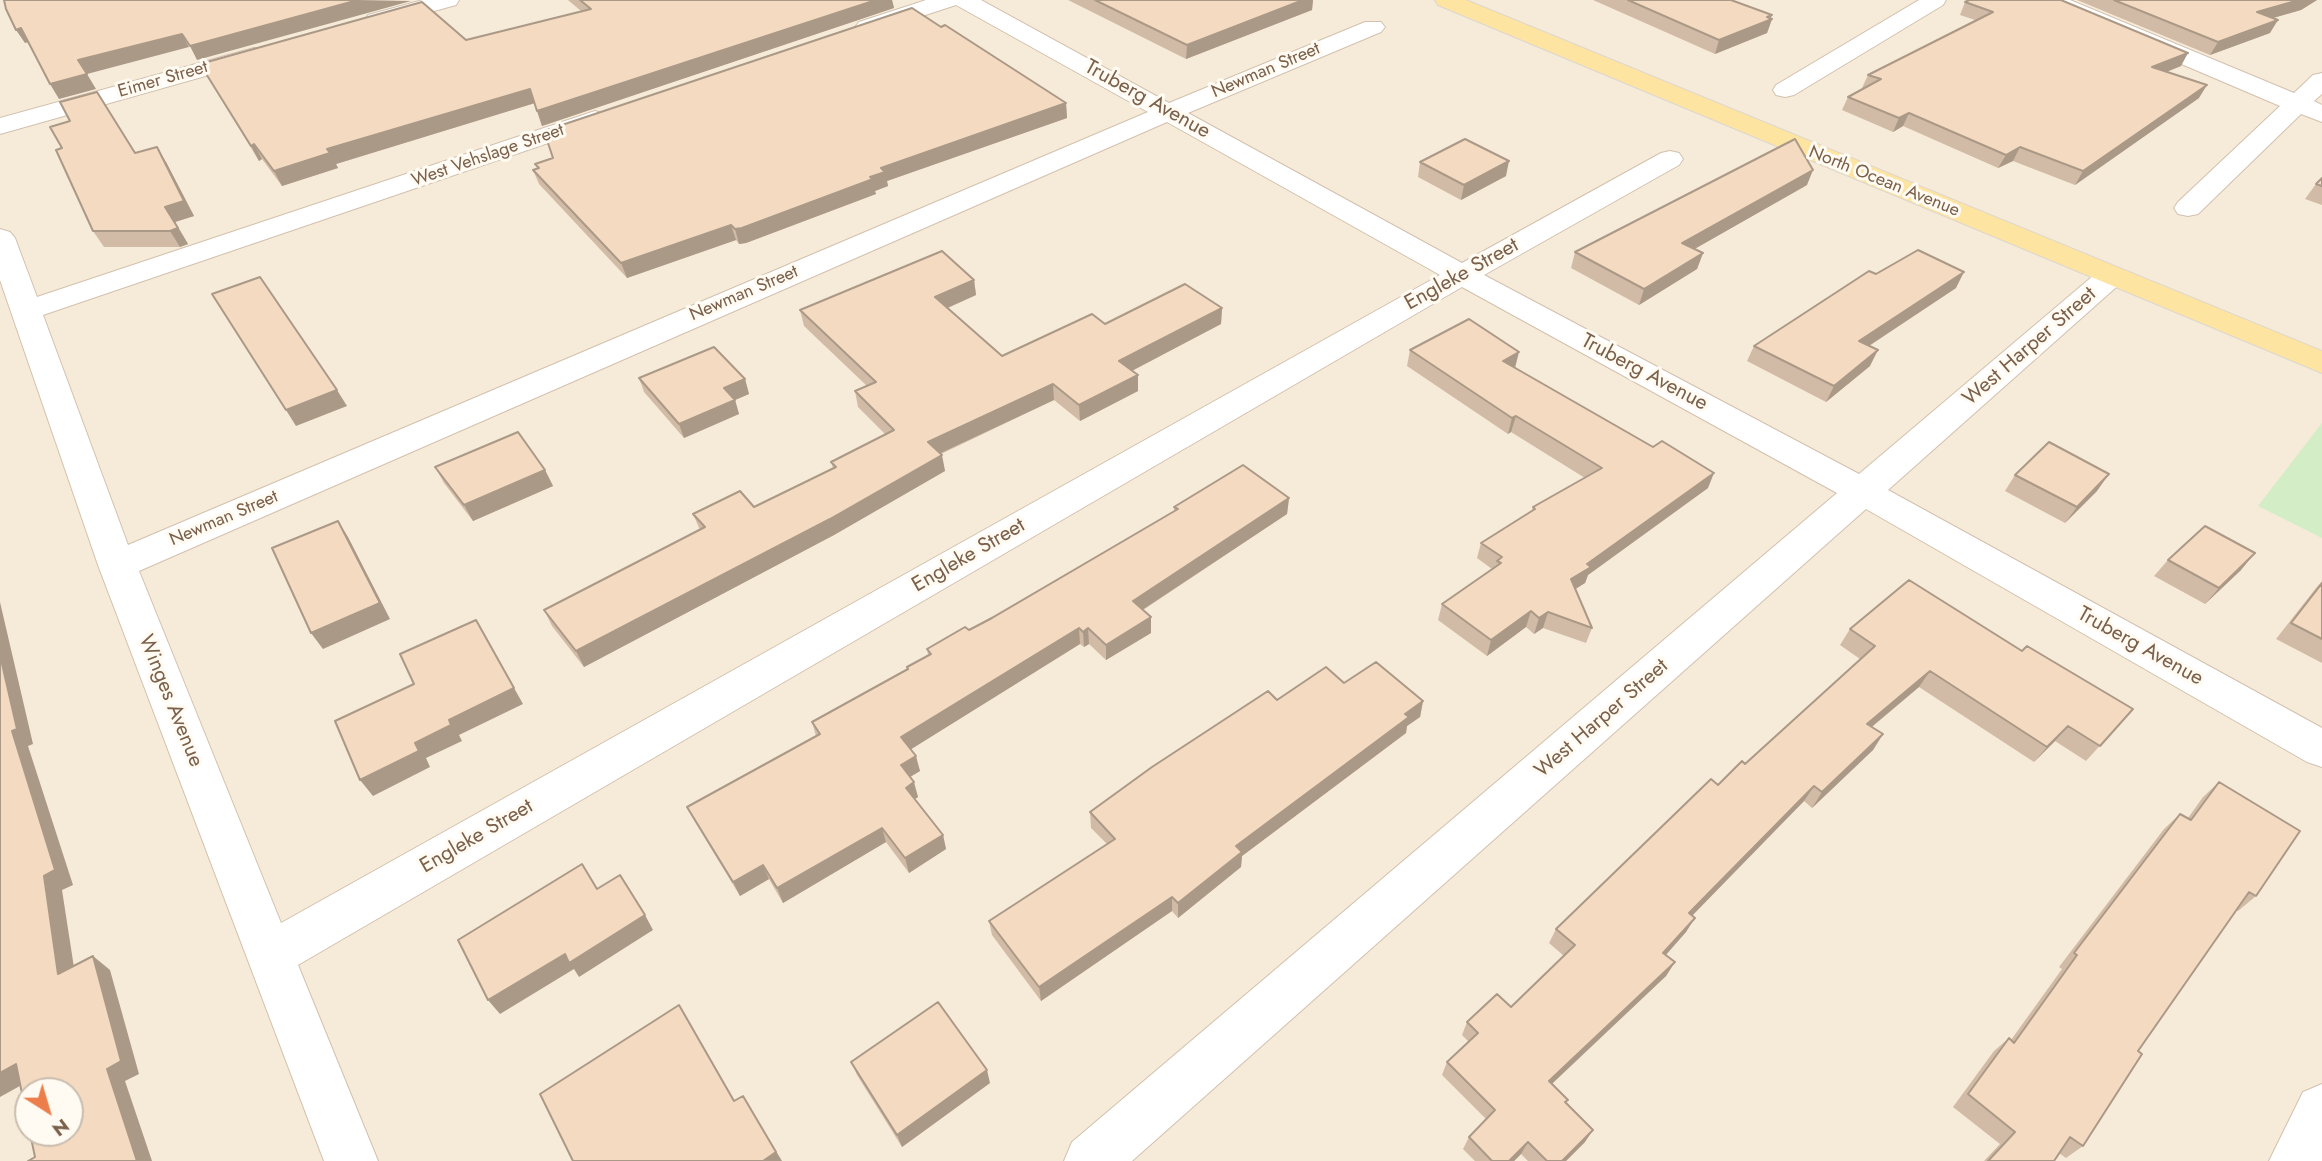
<!DOCTYPE html>
<style>
body{margin:0}
#map{position:relative;width:2322px;height:1161px;overflow:hidden;background:#fdf8ea;font-family:Jost,sans-serif}
canvas{display:block}
.north{position:absolute;left:14px;top:1077px;width:70px;height:70px;box-sizing:border-box;background:#fffbf2;border:2px solid #cabdaf;border-radius:50%;rotate:143deg;font-size:19px;font-weight:700;line-height:28px;text-align:center;color:#7b604b}
.north::after{content:'';display:block;margin:auto;width:24px;height:32px;background:#ec7e4b;clip-path:polygon(50% 0,100% 100%,50% 72%,0 100%)}
</style>
<div id="map">
<canvas width="2322" height="1161"></canvas>
<div class="north">N</div>
</div>
<script>
const context = document.querySelector('canvas').getContext('2d');
context.lineJoin = 'round';
function fillPath(path, color) { context.fillStyle = color; context.fill(path, 'evenodd'); }
function strokePath(path, color, width, dash) { context.strokeStyle = color; context.lineWidth = width; context.lineCap = dash ? 'butt' : 'round'; context.setLineDash(dash || []); context.stroke(path); }
function write(font, color, halo, rows, align = 'center') {
  context.font = font + ' Jost,sans-serif'; context.lineWidth = 6; context.setLineDash([]); context.textBaseline = 'middle'; context.strokeStyle = halo; context.fillStyle = color; for (const [text, x, y, turn = 0] of rows) {
    context.save(); context.translate(x, y); context.rotate((+turn || 0) * Math.PI / 180); context.textAlign = isNaN(turn) ? turn : align; if (halo) context.strokeText(text, 0, 0); context.fillText(text, 0, 0); context.restore();
  }
}
fillPath(new Path2D(`
 M0 0H2322V1161H0ZM28 1091H70V1133H28Z`), '#f6ebd8');
fillPath(new Path2D(`
 M2322 423V538L2258 506Z`), '#d3edc7');
const minor = new Path2D(`
 M423 0H459L456 5 376 27 368 25 365 20 368 15Z
 M926 0H981L1169 103 1365 22H1381L1385 27 1381 32 1188 113 1462 263 1661 153 1670 151 1679 153 1683 159 1679 165 1484 275 1859 474 2100 270 2111 267 2122 270 2126 276 2122 282 1888 490 2322 728V767L2307 762 1866 509 1132 1161H1064L1072 1142 1837 493 1462 287 298 965 378 1161H324L98 565 0 280V229L10 232 15 238 37 297 595 111 604 114 608 119 604 124 43 315 128 545 1148 112 956 5 867 34 859 32 855 27 859 22ZM1167 122 1440 275 281 923 139 571Z
 M1919 0H1946L1943 5 1794 95 1785 97 1776 95 1773 90 1776 85Z
 M2040 0H2070L2294 93 2313 75 2322 73V94L2314 101 2322 105V122L2301 114 2198 214 2188 216 2178 214 2174 208 2178 202 2280 106 2043 5Z
 M254 48 262 50 266 55 262 60 0 134V118Z
 M2322 1084V1161H2269L2303 1092Z`);
const major = new Path2D(`
 M1435 0H1466L2322 351V373L1438 5Z`);
strokePath(minor, '#d2c1ae', 2);
strokePath(major, '#ddd6d0', 2);
fillPath(minor, '#fff');
fillPath(major, '#fee4a1');
fillPath(new Path2D(`
 M568 0H892L894 8 542 126 535 103 336 164 338 168 282 186 262 159 259 161 200 64 466 40 581 11Z
 M1068 0H1313L1312 10 1186 59Z
 M1593 0H1731L1772 19 1767 33 1715 54Z
 M2077 0H2317L2301 10 2272 18 2270 33 2210 55Z
 M1965 2 2181 66 2167 72 2199 98 2075 185 2013 161 1998 168 1903 126 1893 132 1842 110 1848 97 1864 88H1862L1868 75 1975 20 1960 15Z
 M941 27 1066 103 1067 118 887 181 888 186 875 191 876 194 746 243 739 244 736 240 627 278 539 184 533 170 537 168 535 164Z
 M135 153 166 162 194 216 175 222 188 244 180 247H104L93 231Z
 M1420 162 1506 176 1461 200 1418 177Z
 M2322 178V205L2305 199 2316 184Z
 M1807 185 1694 249 1703 253 1697 269 1639 305 1571 268 1575 252Z
 M1876 274 1956 288 1869 346 1870 366 1826 402 1747 361 1754 346Z
 M974 280 976 295 948 308 1002 356 1105 324 1222 308 1221 324 1132 371 1138 391 1080 421 1054 400 941 454 945 471 834 535 584 667 552 626 544 610 700 530 693 514 754 507 833 468 831 462 886 435 858 407 855 391 867 386 804 326 800 310Z
 M1410 350 1515 367 1708 488 1588 575 1585 583 1575 589 1592 628 1586 643 1543 628 1534 634 1526 627 1487 656 1438 620 1442 604 1492 569 1477 558 1481 543 1532 511 1533 507 1585 478 1511 432 1508 434 1407 366Z
 M639 378 745 379 749 394 735 400 739 414 684 438 644 392Z
 M435 467 545 470 553 486 473 521 444 483Z
 M2015 475 2097 491 2065 523 2005 491Z
 M1289 498 1287 514 1143 610 1151 633 1106 660 1089 644 1084 647 1080 644 911 749 920 771 910 777 918 797 915 799 943 835 946 849 909 873 886 842 783 903 769 879 740 896 695 822 687 807 816 736 812 722 907 670V667L928 655 927 649 969 630 1174 511V507Z
 M2168 560 2241 570 2205 604 2154 576Z
 M2322 581V663L2276 639 2316 588Z
 M1850 629 2022 651 2133 709 2086 761 2055 741 2034 762 1919 687 1872 727 1883 734 1873 750 1812 808 1804 801 1692 916 1686 932 1666 955 1675 962 1666 976 1552 1084 1566 1103 1585 1142 1566 1161H1528L1521 1154 1514 1161H1475L1463 1149 1469 1137 1486 1119 1442 1075 1447 1062 1469 1042 1462 1035 1467 1022 1511 1007 1564 956 1549 943 1556 929 1718 785 1745 764 1860 659 1840 645Z
 M1344 683 1423 701 1420 717 1407 726 1406 733 1242 856 1241 867 1178 918 1172 911 1041 1001 992 935 989 921 1107 844 1091 828 1090 812 1277 700Z
 M2219 782 2256 896 2238 911 2236 910 2138 1051 2083 1146 2066 1158 2059 1153 2054 1161H1984L2000 1144 1953 1107 1994 1051 2009 1038 2011 1040 2062 969 2059 967 2164 829 2180 814 2188 818 2203 797Z
 M851 1062 990 1083 902 1147 857 1075Z`), '#d2bba6');
fillPath(new Path2D(`
 M358 0 411 1 197 60 190 46Z
 M876 0H892L894 8 542 126 537 111Z
 M1303 0H1313L1312 10 1186 59 1187 45Z
 M2299 0H2317L2301 10 2249 25 2257 12Z
 M1772 15 1770 19H1772L1767 33 1715 54 1719 40Z
 M2278 20 2270 33 2210 55 2218 42Z
 M21 28 29 42 25 43 16 30Z
 M182 34 189 47 87 74 96 89 59 99 50 84 78 60Z
 M2188 53 2181 66 2145 80 2152 67Z
 M2207 85 2199 98 2075 185 2083 171Z
 M530 89 535 103 336 164 338 168 282 186 274 171 327 149Z
 M1066 103 1067 118 887 181 888 186 875 191 876 194 746 243 739 244 735 229 870 177 881 168Z
 M1909 113 1903 126 1893 132 1899 118Z
 M254 144 262 159 259 161 251 146Z
 M157 147 166 162 194 216 175 222 188 244 180 247 170 231 165 207Z
 M2020 147 2013 161 1998 168 2006 155Z
 M1509 161 1506 176 1461 200 1464 185Z
 M1813 170 1807 185 1677 259 1682 243Z
 M731 225 736 240 627 278 621 263Z
 M1703 253 1697 269 1639 305 1644 289Z
 M1964 272 1956 288 1852 357 1859 341Z
 M974 280 976 295 938 312 935 297Z
 M1222 308 1221 324 1120 377 1119 361Z
 M1878 350 1870 366 1826 402 1834 386Z
 M1519 352 1515 368 1503 361Z
 M1138 375V391L1080 421 1079 405Z
 M745 379 749 394 728 403 724 388Z
 M1053 384 1054 400 930 458 928 442Z
 M337 390 347 406 296 426 286 410Z
 M735 400 739 414 684 438 679 424Z
 M1516 416 1511 432 1508 434 1512 418Z
 M942 455 945 471 834 535 584 667 576 651Z
 M545 470 553 486 473 521 464 505Z
 M1714 473 1708 488 1588 575 1585 583 1566 595 1571 579 1587 564Z
 M2109 474 2097 491 2065 523 2077 507Z
 M1289 498 1287 514 1133 616V601Z
 M338 521 348 537 390 619 323 649 311 633Z
 M2255 553 2241 570 2205 604 2219 588Z
 M0 602 33 744 28 746 73 885 62 890 77 987 58 974 12 731 0 655Z
 M1531 611 1526 627 1487 656 1491 640Z
 M1548 612 1543 628 1534 634 1539 618Z
 M1151 617V633L1106 660V645Z
 M1079 628 1080 644 905 753 901 737Z
 M1088 628 1089 644 1084 647 1083 632Z
 M485 636 523 704 459 735 462 741 426 758 430 767 373 796 360 780 415 743Z
 M1930 671 1919 687 1857 739 1867 724Z
 M1423 701 1420 717 1407 726 1406 733 1242 856 1241 867 1178 918V903L1236 846Z
 M2068 726 2055 741 2034 762 2047 747Z
 M1883 734 1873 750 1812 808 1822 792Z
 M916 756 920 771 905 780 901 765Z
 M914 782 918 797 909 803 906 788Z
 M1814 786 1804 801 1680 928 1689 913Z
 M882 828 886 842 783 903 777 888Z
 M943 835 946 849 909 873 905 858Z
 M763 865 769 879 740 896 733 882Z
 M1172 897V911L1041 1001 1039 987Z
 M645 915 653 930 579 977 574 969 500 1014 488 1000 565 954Z
 M1695 918 1686 932 1655 967 1663 953Z
 M93 956 110 970 139 1074 125 1081 152 1161H137L107 1069Z
 M1675 962 1666 976 1542 1093 1549 1081Z
 M16 1064 36 1077 0 1097V1073Z
 M987 1070 990 1083 902 1147 897 1135Z
 M743 1096 782 1161H763Z
 M1593 1130 1585 1142 1566 1161H1562Z
 M1528 1142 1521 1154 1514 1161H1509Z`), '#ab9987');
const building = new Path2D(`
 M4 0H358L190 46 182 34 78 60 87 74 50 84 21 28 16 30 6 9Z
 M580 0H876L537 111 530 89 327 149 330 153 274 171 254 144 251 146 200 64 422 2 466 40 591 9Z
 M1095 0H1303L1187 45Z
 M1628 0H1731L1772 15 1767 17 1772 19 1719 40Z
 M1969 0H2061L2188 53 2152 67 2207 85 2083 171 2020 147 2006 155 1909 113 1899 118 1848 97 1881 79 1868 75 1993 12 1965 2Z
 M2114 0H2299L2257 12 2278 20 2218 42Z
 M912 8 941 27 945 25 1066 103 881 168 885 172 870 177 873 179 742 228 735 229 731 225 621 263 533 170 539 168 535 164 553 158 544 131Z
 M97 92 135 153 157 147 184 201 165 207 178 228 170 231H93L56 150 62 148 50 127 70 121 60 102Z
 M1465 139 1509 161 1464 185 1420 162Z
 M1795 139 1813 170 1682 243 1703 253 1644 289 1575 252Z
 M2322 178V186L2316 184Z
 M1918 250 1964 272 1859 341 1878 350 1834 386 1754 346 1869 271 1876 274Z
 M942 251 974 280 935 297 1002 356 1092 314 1105 324 1185 284 1222 308 1119 361 1138 375 1079 405 1053 384 928 442 942 455 830 519 576 651 544 610 705 527 693 514 740 491 754 507 836 467 831 462 894 430 855 391 876 382 800 310Z
 M260 277 337 390 286 410 212 294Z
 M1469 319 1519 352 1503 361 1653 447 1662 441 1714 473 1587 564 1591 567 1571 579 1592 628 1548 612 1539 618 1531 611 1491 640 1442 604 1501 563 1497 561 1502 557 1481 543 1535 509 1533 507 1602 468 1516 416 1512 418 1410 350Z
 M714 347 745 379 724 388 735 400 679 424 639 378Z
 M518 432 545 470 464 505 435 467Z
 M2049 442 2109 474 2077 507 2015 475Z
 M1243 465 1289 498 1133 601 1151 617 1106 645 1088 628 1083 632 1079 628 901 737 916 756 901 765 914 782 906 788 943 835 905 858 882 828 777 888 763 865 733 882 687 807 820 734 812 722 908 669 907 667 931 654 927 649 965 627 969 630 992 618 1178 509 1174 507Z
 M338 521 380 603 311 633 272 548Z
 M2205 526 2255 553 2219 588 2168 560Z
 M1909 580 2022 651 2027 646 2133 709 2100 746 2068 726 2047 747 1930 671 1867 724 1883 734 1822 792 1814 786 1689 913 1695 918 1663 953 1675 962 1549 1081 1568 1100 1565 1102 1593 1130 1562 1161H1547L1528 1142 1509 1161H1492L1469 1137 1495 1110 1447 1062 1478 1033 1467 1022 1497 994 1511 1007 1575 945 1556 929 1711 779 1718 785 1742 761 1745 764 1875 646 1850 629Z
 M2322 583V639L2291 623Z
 M476 620 514 688 449 720 451 725 415 743 419 751 360 780 335 721 414 684 400 654Z
 M0 655 17 729 12 731 55 870 44 876 58 974 93 956 121 1061 107 1069 137 1161H28L35 1157 30 1133H70V1091H28V1123L16 1064 0 1073Z
 M1376 662 1423 701 1405 714 1409 717 1236 846 1242 852 1178 903 1172 897 1039 987 989 921 1115 839 1090 812 1152 767 1268 691 1277 700 1326 667 1344 683Z
 M2219 782 2300 831 2256 896 2249 892 2138 1051 2142 1054 2083 1146 2070 1137 2054 1161H1988L2015 1132 1968 1094 2009 1038 2014 1043 2077 955 2074 953 2180 814 2191 820Z
 M582 864 597 889 620 875 645 915 569 963 565 954 488 1000 458 940Z
 M938 1002 987 1070 897 1135 851 1062Z
 M679 1005 734 1101 743 1096 776 1152 763 1161H573L540 1094Z`);
fillPath(building, '#f4dac1');
strokePath(building, '#ab9987', 2);
write('18px', '#7b604b', '#fffbf2', [
 ["Newman Street",1266,71,-23],
 ["Eimer Street",163,80,-16],
 ["West Vehslage Street",488,156,-19],
 ["North Ocean Avenue",1884,182,22],
 ["Newman Street",744,294,-23],
 ["Newman Street",224,519,-23]
]);
write('21px', '#7b604b', '#fffbf2', [
 ["Truberg Avenue",1147,100,29],
 ["Engleke Street",1462,275,-29],
 ["West Harper Street",2030,347,-41],
 ["Truberg Avenue",1644,373,28],
 ["Engleke Street",969,556,-30],
 ["Truberg Avenue",2140,647,29],
 ["Winges Avenue",170,701,68],
 ["West Harper Street",1602,719,-41],
 ["Engleke Street",477,837,-30]
]);
</script>
